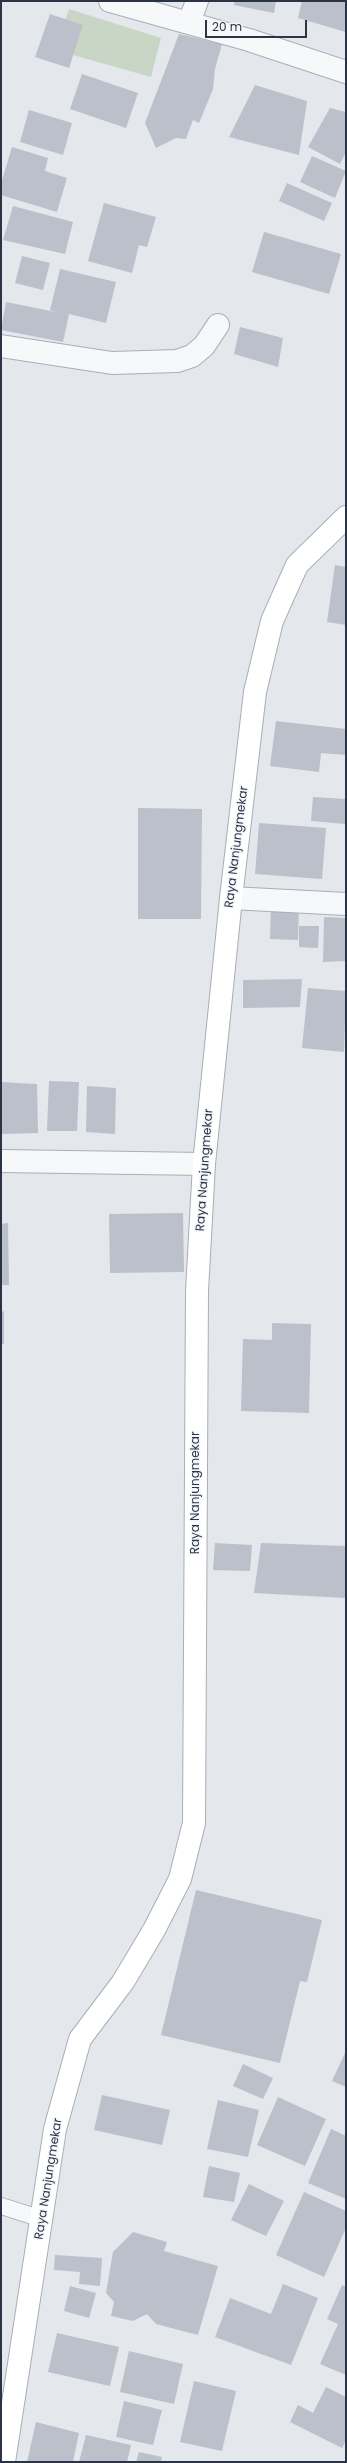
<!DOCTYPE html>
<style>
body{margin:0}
#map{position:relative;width:347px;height:2463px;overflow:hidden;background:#e4e7ec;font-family:Poppins,sans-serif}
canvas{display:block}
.frame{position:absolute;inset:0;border:2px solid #2b3445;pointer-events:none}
.scale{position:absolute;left:205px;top:20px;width:102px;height:18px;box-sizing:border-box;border:2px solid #2b3445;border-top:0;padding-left:5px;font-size:12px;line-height:14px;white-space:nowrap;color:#2b3445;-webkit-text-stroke:3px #f4f6f9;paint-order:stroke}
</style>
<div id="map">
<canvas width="347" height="2463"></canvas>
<div class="frame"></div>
<div class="scale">20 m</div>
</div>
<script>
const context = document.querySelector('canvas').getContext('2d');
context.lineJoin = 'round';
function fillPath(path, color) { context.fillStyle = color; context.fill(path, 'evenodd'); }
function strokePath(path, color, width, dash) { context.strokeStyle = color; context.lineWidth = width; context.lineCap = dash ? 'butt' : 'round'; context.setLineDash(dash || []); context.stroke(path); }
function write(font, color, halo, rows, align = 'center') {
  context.font = font + ' Poppins,sans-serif'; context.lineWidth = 3; context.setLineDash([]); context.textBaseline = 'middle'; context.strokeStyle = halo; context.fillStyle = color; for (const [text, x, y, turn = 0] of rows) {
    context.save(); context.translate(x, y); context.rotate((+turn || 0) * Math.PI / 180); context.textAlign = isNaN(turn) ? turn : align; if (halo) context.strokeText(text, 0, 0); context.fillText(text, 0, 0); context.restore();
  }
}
fillPath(new Path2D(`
 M69 9 161 38 151 77 55 50Z`), '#c9d6c5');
fillPath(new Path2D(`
 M235 1H276L274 13 234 5Z
 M302 1H346V32L298 18Z
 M50 14 83 25 69 68 35 57Z
 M179 34 222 44 215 69 213 89 199 123 193 120 186 139 176 138 156 148 145 123Z
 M82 74 138 93 126 128 70 109Z
 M255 85 307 101 299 155 229 137Z
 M330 108 346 112V152L340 164 308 147Z
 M29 110 72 123 63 155 20 142Z
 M12 147 48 158 45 171 67 178 57 212 1 195V184Z
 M312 156 346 171 335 198 300 182Z
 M287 183 332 203 324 221 279 201Z
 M104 203 156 217 147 247 139 245 132 273 88 261Z
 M13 206 73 222 65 254 3 240Z
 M264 232 341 254 329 294 252 272Z
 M22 256 50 263 43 290 15 283Z
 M60 269 116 282 106 323 69 314 63 342 1 330 6 302 56 312 50 310Z
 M240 327 283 338 278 367 234 354Z
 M335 565 346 567V625L327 622Z
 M276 721 346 729V755L321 753 319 772 270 766Z
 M313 797 346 799V824L311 821Z
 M138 808 202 809 201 919H138Z
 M259 823 326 828 322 879 255 874Z
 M271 905 299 906 298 940 270 939Z
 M324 917 346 918V961L323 962Z
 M299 926H319L318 948 299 947Z
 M302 979 300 1007 243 1008V980Z
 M308 988 346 991 344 1052 302 1048Z
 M49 1081 79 1082 77 1131H47Z
 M1 1082 37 1084 38 1133 1 1134Z
 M87 1086 116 1088 115 1134 86 1132Z
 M183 1213 184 1272 110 1273 109 1214Z
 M8 1223 9 1285H1V1224Z
 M4 1311V1344H1V1312Z
 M272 1323 311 1324 309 1413 241 1411 243 1339 272 1340Z
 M215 1543 252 1545 250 1571 213 1570Z
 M261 1543 346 1546V1598L254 1593Z
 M196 1890 322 1920 307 1982 300 1981 280 2063 161 2035Z
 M346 2051V2087L332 2081Z
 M243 2064 273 2078 263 2099 233 2086Z
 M102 2095 170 2110 162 2145 94 2130Z
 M278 2097 326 2119 305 2166 257 2145Z
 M218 2100 259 2110 248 2157 207 2149Z
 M331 2129 346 2136V2199L308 2183Z
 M209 2166 240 2173 234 2202 203 2197Z
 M249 2184 284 2201 266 2236 231 2220Z
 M304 2192 346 2211V2228L324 2277 276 2255Z
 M133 2232 167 2242 164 2251 218 2266 198 2335 156 2324 147 2314 133 2321 111 2316 114 2302 106 2293 113 2252Z
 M55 2255 102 2258 100 2286 79 2284 80 2272 54 2270Z
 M283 2284 318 2298 291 2365 215 2337 230 2298 271 2314Z
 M342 2285 346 2287V2375L320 2364 338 2324 327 2319Z
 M70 2286 96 2293 89 2318 64 2311Z
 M57 2333 119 2347 110 2386 48 2372Z
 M129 2351 183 2364 174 2404 120 2392Z
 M194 2381 236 2391 222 2451 180 2442Z
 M326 2387 346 2397V2440L342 2448 290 2422 298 2405 313 2413Z
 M124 2401 162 2410 153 2445 116 2437Z
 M36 2422 79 2433 73 2462H27Z
 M86 2435 131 2445 127 2462H79Z
 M139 2452 162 2457 161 2462H136Z`), '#bbc0ca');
const lane = new Path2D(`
 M1 2206 42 2219`);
const street = new Path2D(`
 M110 1 249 40 346 72
 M189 23 197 1
 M1 346 112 363 177 361 192 356 204 346 218 325
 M231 898 346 904
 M1 1161 204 1164`);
const secondary = new Path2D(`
 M4 2462 55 2129 80 2039 123 1982 154 1930 180 1879 194 1823 197 1291 204 1164 231 898 255 692 272 621 297 565 346 517`);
strokePath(lane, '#a9aeb7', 18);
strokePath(street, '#a9aeb7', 24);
strokePath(secondary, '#a9aeb7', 24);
strokePath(lane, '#f7f8fa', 16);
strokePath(street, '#f7f8fa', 22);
strokePath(secondary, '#fff', 22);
write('12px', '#2b3445', '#f4f6f9', [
 ["Raya Nanjungmekar",237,847,-83],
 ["Raya Nanjungmekar",205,1170,-86],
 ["Raya Nanjungmekar",196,1493,-90],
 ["Raya Nanjungmekar",49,2179,-81]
]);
</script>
